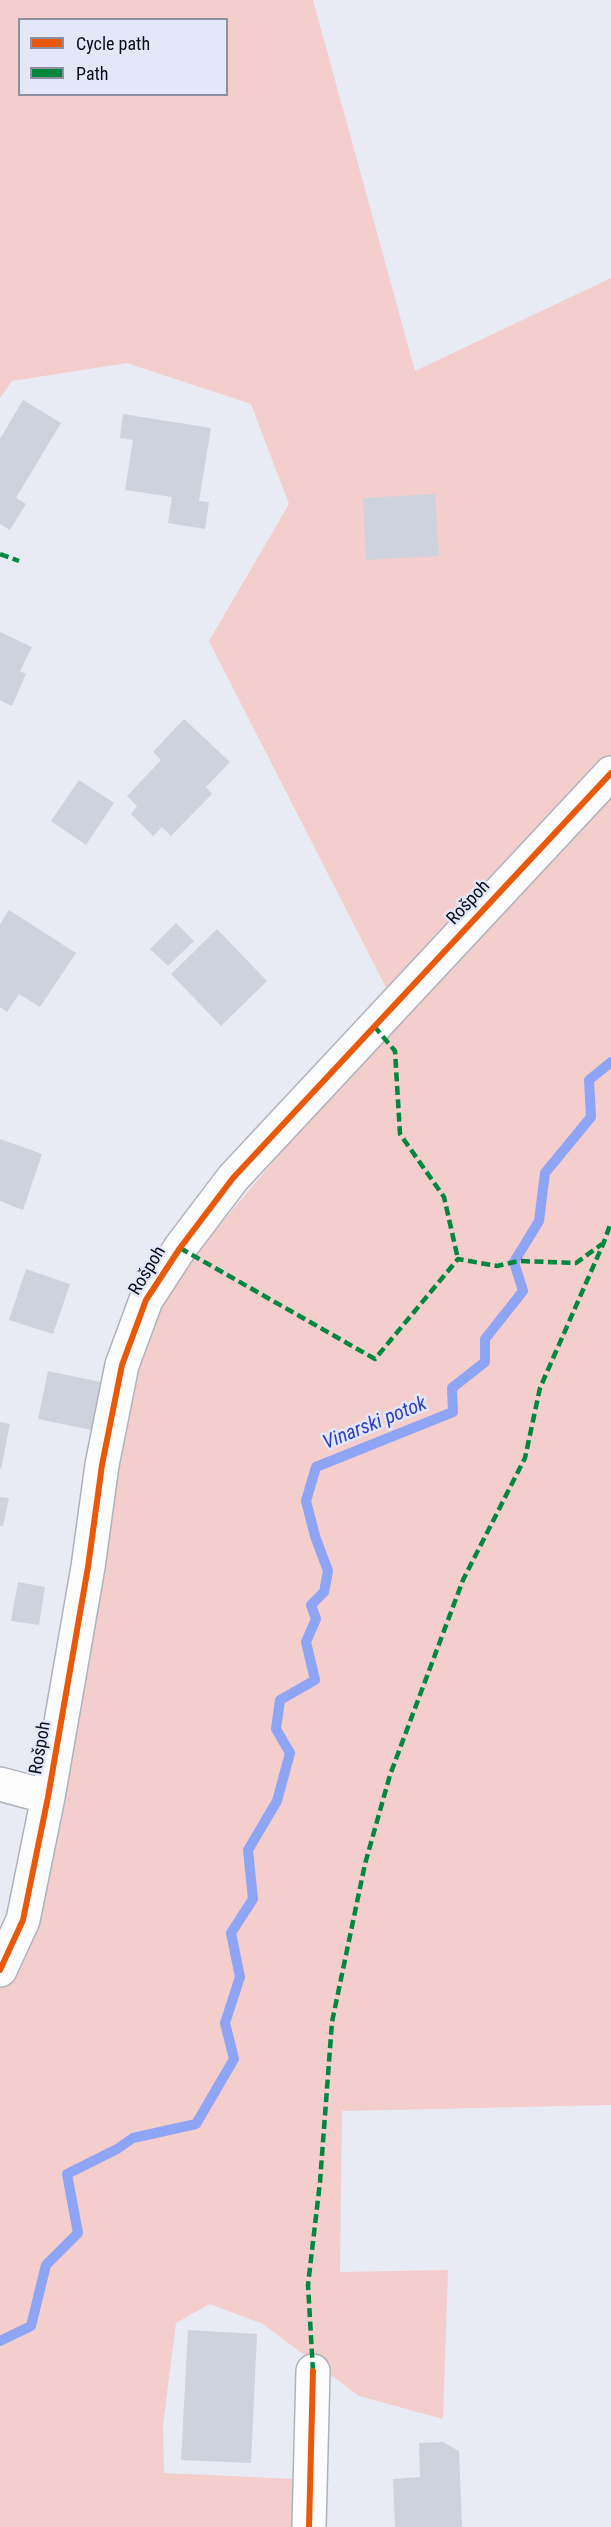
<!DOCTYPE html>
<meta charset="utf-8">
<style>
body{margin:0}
#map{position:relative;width:611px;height:2527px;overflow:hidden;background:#e8ebf4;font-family:"Roboto Condensed",sans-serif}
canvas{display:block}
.legend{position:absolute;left:18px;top:18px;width:210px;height:78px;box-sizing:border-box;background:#e3e8f9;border:2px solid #8c90a0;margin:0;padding:8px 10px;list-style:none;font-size:18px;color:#090d1a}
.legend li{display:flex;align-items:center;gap:12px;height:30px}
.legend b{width:30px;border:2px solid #8c90a0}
</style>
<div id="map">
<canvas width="611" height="2527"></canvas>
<ul class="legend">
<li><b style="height:8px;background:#e8590c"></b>Cycle path</li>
<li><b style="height:8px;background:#00873e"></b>Path</li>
</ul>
</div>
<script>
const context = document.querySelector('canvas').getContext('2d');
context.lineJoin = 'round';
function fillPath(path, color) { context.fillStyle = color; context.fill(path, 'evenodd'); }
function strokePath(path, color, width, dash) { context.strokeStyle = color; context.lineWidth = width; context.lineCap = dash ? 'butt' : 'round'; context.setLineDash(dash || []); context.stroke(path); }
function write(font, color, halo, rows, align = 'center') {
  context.font = font + ' "Roboto Condensed",sans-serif'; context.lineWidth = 5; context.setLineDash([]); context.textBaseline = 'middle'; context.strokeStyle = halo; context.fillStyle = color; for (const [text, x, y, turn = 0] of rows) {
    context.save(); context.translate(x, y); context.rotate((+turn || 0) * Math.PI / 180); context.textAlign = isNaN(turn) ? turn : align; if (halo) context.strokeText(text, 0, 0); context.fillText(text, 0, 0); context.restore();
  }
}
fillPath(new Path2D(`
 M0 0H313L415 371 611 278V2105L342 2111 340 2272 448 2270 443 2419 359 2396 263 2324 210 2304 176 2323 163 2426 164 2473 295 2479 294 2527H0V1947L141 1318 399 1013 209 641 289 504 251 404 127 363 12 381 0 398ZM20 20H226V94H20Z`), '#f3cecc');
strokePath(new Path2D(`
 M0 2341 31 2326 46 2265 78 2233 67 2174 117 2149 133 2138 196 2124 234 2059 225 2023 240 1977 231 1933 253 1899 248 1850 277 1801 290 1753 276 1729 280 1700 315 1680 306 1642 316 1619 311 1605 324 1592 328 1571 315 1536 306 1501 316 1467 453 1412 452 1388 485 1362V1339L523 1291 514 1262 539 1221 545 1173 591 1117 589 1080 611 1062`), '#8ea4f4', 10);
fillPath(new Path2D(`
 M23 400 61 423 16 498 26 504 10 530 0 524V439Z
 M123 414 211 428 199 501 209 502 205 529 168 523 172 497 125 490 133 440 120 438Z
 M435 494 439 556 366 560 363 498Z
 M0 632 32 647 20 671 26 674 12 706 0 700Z
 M184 719 230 762 206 787 212 794 171 836 162 827 153 836 131 814 137 806 127 796 161 760 153 752Z
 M79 780 114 803 86 845 51 821Z
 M9 910 76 953 40 1007 19 994 7 1012 0 1007V924Z
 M176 923 194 941 168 966 150 949Z
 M217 929 267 981 221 1026 171 974Z
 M0 1139 42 1154 23 1210 0 1201Z
 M26 1269 70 1284 53 1334 9 1320Z
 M48 1371 105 1383 96 1431 38 1419Z
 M0 1422 10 1424 1 1469H0Z
 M0 1497 9 1498 3 1526H0Z
 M18 1582 45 1587 39 1625 11 1621Z
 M188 2330 257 2334 251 2463 181 2460Z
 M443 2442 459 2451 462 2527H395L393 2479 420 2477 419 2443Z`), '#ced2dd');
const minor = new Path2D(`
 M0 1784 48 1797
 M0 1970 23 1920 48 1797 88 1567 102 1465 122 1365 146 1300 180 1248 233 1178 611 773
 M309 2527 313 2371`);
strokePath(minor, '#afb2bd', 36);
strokePath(minor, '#fcfcfd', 33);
strokePath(new Path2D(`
 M0 554 19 561
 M374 1026 395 1051 400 1134 444 1197 458 1259
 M180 1248 375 1359 458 1259 497 1266 519 1261 576 1263 602 1244
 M313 2371 308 2285 320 2182 332 2022 365 1864 390 1775 463 1580 525 1458 540 1388 604 1242 611 1222`), '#00873e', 4.5, [9, 4.5]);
strokePath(new Path2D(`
 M0 1970 23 1920 48 1797 88 1567 102 1465 122 1365 146 1300 180 1248 233 1178 611 773
 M309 2527 313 2371`), '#e8590c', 6);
write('18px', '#090d1a', '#e3e8f9', [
 ["Rošpoh",469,903,-47],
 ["Rošpoh",148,1271,-59],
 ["Rošpoh",41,1748,-80]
]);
write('italic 20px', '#2f3fbf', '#e3e8f9', [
 ["Vinarski potok",375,1424,-22]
]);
</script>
